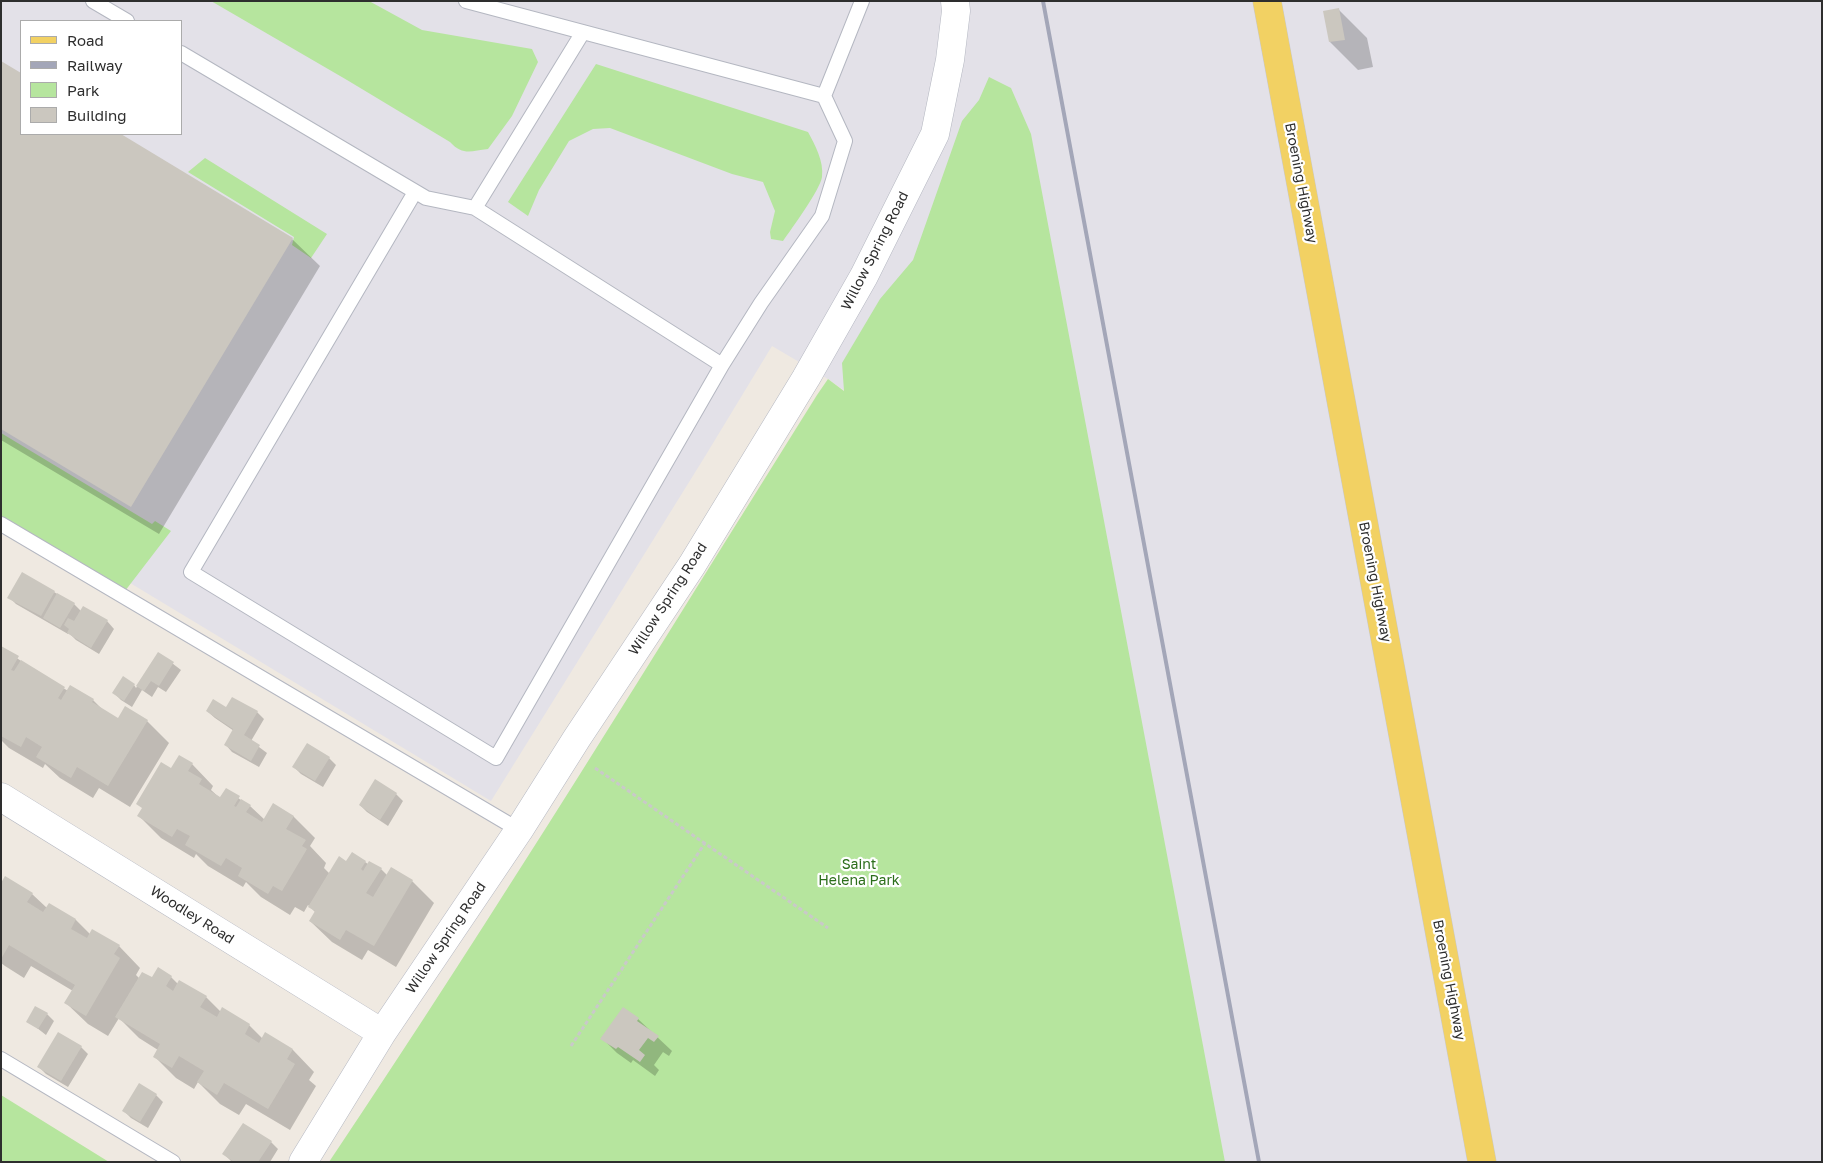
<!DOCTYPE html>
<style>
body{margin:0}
#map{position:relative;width:1823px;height:1163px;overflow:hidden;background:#efe9e1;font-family:"Golos Text",sans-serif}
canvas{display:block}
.frame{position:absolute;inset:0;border:2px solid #2e2e2e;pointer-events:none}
.legend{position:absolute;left:20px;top:20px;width:162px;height:115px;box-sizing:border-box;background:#fff;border:1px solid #ababab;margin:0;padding:6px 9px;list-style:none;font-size:15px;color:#2e2e2e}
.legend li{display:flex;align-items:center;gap:10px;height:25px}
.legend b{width:25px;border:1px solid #ababab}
</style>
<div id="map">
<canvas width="1823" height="1163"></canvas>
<div class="frame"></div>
<ul class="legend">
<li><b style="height:6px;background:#f2d163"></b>Road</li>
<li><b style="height:6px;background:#a3a6b8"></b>Railway</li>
<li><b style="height:14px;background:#b6e59e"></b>Park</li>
<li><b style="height:14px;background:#cbc7bf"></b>Building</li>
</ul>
</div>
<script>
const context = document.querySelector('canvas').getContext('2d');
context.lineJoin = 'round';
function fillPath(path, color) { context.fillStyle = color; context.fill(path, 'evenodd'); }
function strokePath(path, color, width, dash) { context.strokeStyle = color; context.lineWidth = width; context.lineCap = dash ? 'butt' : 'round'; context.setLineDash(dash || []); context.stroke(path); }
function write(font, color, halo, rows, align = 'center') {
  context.font = font + ' "Golos Text",sans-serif'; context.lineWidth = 4.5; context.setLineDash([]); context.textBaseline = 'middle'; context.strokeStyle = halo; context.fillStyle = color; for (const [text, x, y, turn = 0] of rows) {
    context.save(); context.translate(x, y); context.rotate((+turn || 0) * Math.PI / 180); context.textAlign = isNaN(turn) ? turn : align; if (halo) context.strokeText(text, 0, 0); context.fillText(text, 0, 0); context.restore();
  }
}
fillPath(new Path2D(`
 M1 1H1822V1162H1209L1096 569 828 379 772 346 704 458 491 801 1 505ZM21 21H181V134H21Z`), '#e3e1e8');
fillPath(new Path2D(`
 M211 1H369L422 30 532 49 538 62 512 116 488 149C471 151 463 156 450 142L347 80Z
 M596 64 808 132C815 145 824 161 822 177 820 190 792 228 783 241L771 239 770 232 775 211 763 182 732 174 610 128 593 129 569 141 539 190 528 216 508 202Z
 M989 77 1011 88 1031 134 1225 1162H329C498 910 656 652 817 395L828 379 844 391 842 363 880 299 913 260 962 121 979 100Z
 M205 158 327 234 311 258 292 245 294 237 188 172Z
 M1 433 152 524 155 521 171 531 125 591 1 517Z
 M1 1095 109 1162H1Z`), '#b6e59e');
fillPath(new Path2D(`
 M1339 10 1367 38 1373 67 1358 70 1330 42Z
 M1 63 21 75V134H119L292 239 320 266 159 534 1 440Z
 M54 592 74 604 81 611 107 621 114 629 99 654 76 640 69 633 68 634 16 604 9 597Z
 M1 648 68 691 71 687 93 700 104 711 118 720 147 721 169 743 130 807 99 788 93 798 60 778 45 764 43 768 9 748 2 741 1 743Z
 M159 653 181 670 166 692 158 687 152 697 142 690 132 707 121 700 114 693 134 685 136 688Z
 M227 709 257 712 264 719 251 741 267 753 259 767 232 752 225 744 234 731 215 718 207 711Z
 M329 758 336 765 323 787 301 774 294 767Z
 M192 764 213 786 211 790 221 799 226 790 250 806 265 820 293 816 315 838 310 846 326 863 324 868 330 874 346 862H365L368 864 381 869 387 875 392 868 412 881 434 903 396 967 368 950 362 960 332 942 310 921 316 913 308 905 304 912 295 907 290 915 261 897 246 882 243 887 208 866 196 854 194 858 161 838 139 816 172 769Z
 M396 794 403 801 388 826 367 812 360 805Z
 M1 885 32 894 47 908 49 904 76 920 90 934 119 946 140 968 136 975 140 979 171 977 178 984 206 997 221 1012 249 1025 263 1039 266 1034 293 1050 314 1072 309 1080 316 1086 290 1130 246 1104 239 1115 220 1104 198 1082 194 1089 176 1078 154 1056 158 1050 139 1038 119 1018 108 1036 88 1024 66 1003 73 991 31 966 24 978 5 966 1 963Z
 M47 1014 54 1021 46 1035 28 1021Z
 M638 1019 672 1051 669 1056 663 1052 654 1065 659 1070 655 1076 633 1060 631 1063 617 1053 602 1038Z
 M81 1047 88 1054 68 1087 46 1074 39 1067Z
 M156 1095 163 1102 148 1128 131 1118 124 1111Z
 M271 1142 278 1149 270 1162H232L224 1154Z`), '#0003');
fillPath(new Path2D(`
 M1339 8 1345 40 1329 42 1323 11Z
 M1 61 21 73V134H121L293 238 131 507 1 429Z
 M22 572 55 591 41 616 7 598Z
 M57 593 75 603 60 628 43 618Z
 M83 606 108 620 91 648 67 633 69 629 64 625 68 618 74 621Z
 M1 646 19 656 11 670 14 671 21 660 65 687 58 698 61 700 70 685 94 699 92 702 118 718 125 706 148 720 108 786 77 767 71 778 36 757 42 747 26 737 21 747 1 736Z
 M158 652 174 662 159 686 151 681 144 691 136 686Z
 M123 676 135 684 124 701 112 693Z
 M232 697 258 711 244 735 260 745 251 761 224 745 233 729 206 711 213 699 226 707Z
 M307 743 330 757 315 781 292 767Z
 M179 755 193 763 188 771 202 779 199 784 220 797 226 788 240 796 234 806 236 807 241 799 251 805 246 812 262 822 273 803 294 816 286 829 306 840 302 846 307 849 282 891 273 886 268 894 238 876 242 868 226 858 221 866 185 845 190 836 177 829 172 837 137 816 142 808 136 804 161 762 171 768Z
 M375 779 397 793 380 820 359 805Z
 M352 852 366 861 361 869 363 871 369 861 382 868 366 893 373 897 391 867 413 880 374 946 346 930 340 940 309 921 315 911 308 907 339 856 346 861Z
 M5 876 33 893 27 902 43 912 49 903 76 919 71 929 87 938 92 929 120 945 114 954 120 958 86 1016 64 1003 75 985 9 945 1 959V883Z
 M158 967 172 976 166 986 173 991 179 980 207 996 200 1007 217 1017 222 1007 250 1024 245 1034 259 1043 265 1032 293 1049 287 1059 295 1064 268 1109 224 1083 217 1095 197 1082 204 1071 179 1056 172 1068 153 1057 160 1044 115 1017 142 972 152 977Z
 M35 1006 48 1013 38 1029 26 1022Z
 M623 1007 639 1018 637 1021 659 1036 654 1042 648 1038 639 1050 645 1055 640 1062 618 1047 616 1049 600 1039Z
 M58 1032 82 1046 61 1081 37 1067Z
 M139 1083 157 1094 140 1122 122 1111Z
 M243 1123 272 1141 258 1162H234L222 1154Z`), '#cbc7bf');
const lane = new Path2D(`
 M93 1 127 21
 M181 53 426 198 475 208 722 365 761 303 822 216 845 141 824 96 466 1
 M824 96 862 1
 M415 192 191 572 496 758 722 365
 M475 208 583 32
 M1 524 519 830
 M1 1059 173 1162`);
const street = new Path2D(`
 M1 797 382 1033
 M303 1162 382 1033 519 830 577 738 692 565 806 378 864 276 935 134 950 60 956 11 955 1`);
const primary = new Path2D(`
 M1267 1 1482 1162`);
strokePath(lane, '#b4b7c1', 16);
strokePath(street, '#b4b7c1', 29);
strokePath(primary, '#c9c9c9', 29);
strokePath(new Path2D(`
 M595 768 828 928
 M571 1046 705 843`), '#c9c9c9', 3, [4, 2.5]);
strokePath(lane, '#fff', 14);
strokePath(street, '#fff', 28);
strokePath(primary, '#f2d163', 28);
strokePath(new Path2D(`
 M1043 1 1259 1162`), '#a3a6b8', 4);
write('14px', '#2e2e2e', '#fff', [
 ["Broening Highway",1301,183,79],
 ["Willow Spring Road",875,251,-63],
 ["Broening Highway",1375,582,79],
 ["Willow Spring Road",668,599,-57],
 ["Woodley Road",192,915,32],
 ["Willow Spring Road",446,938,-56],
 ["Broening Highway",1449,980,79]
]);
write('14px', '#2c6e1b', '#fff', [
 ["Saint",859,865],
 ["Helena Park",859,881]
]);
</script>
